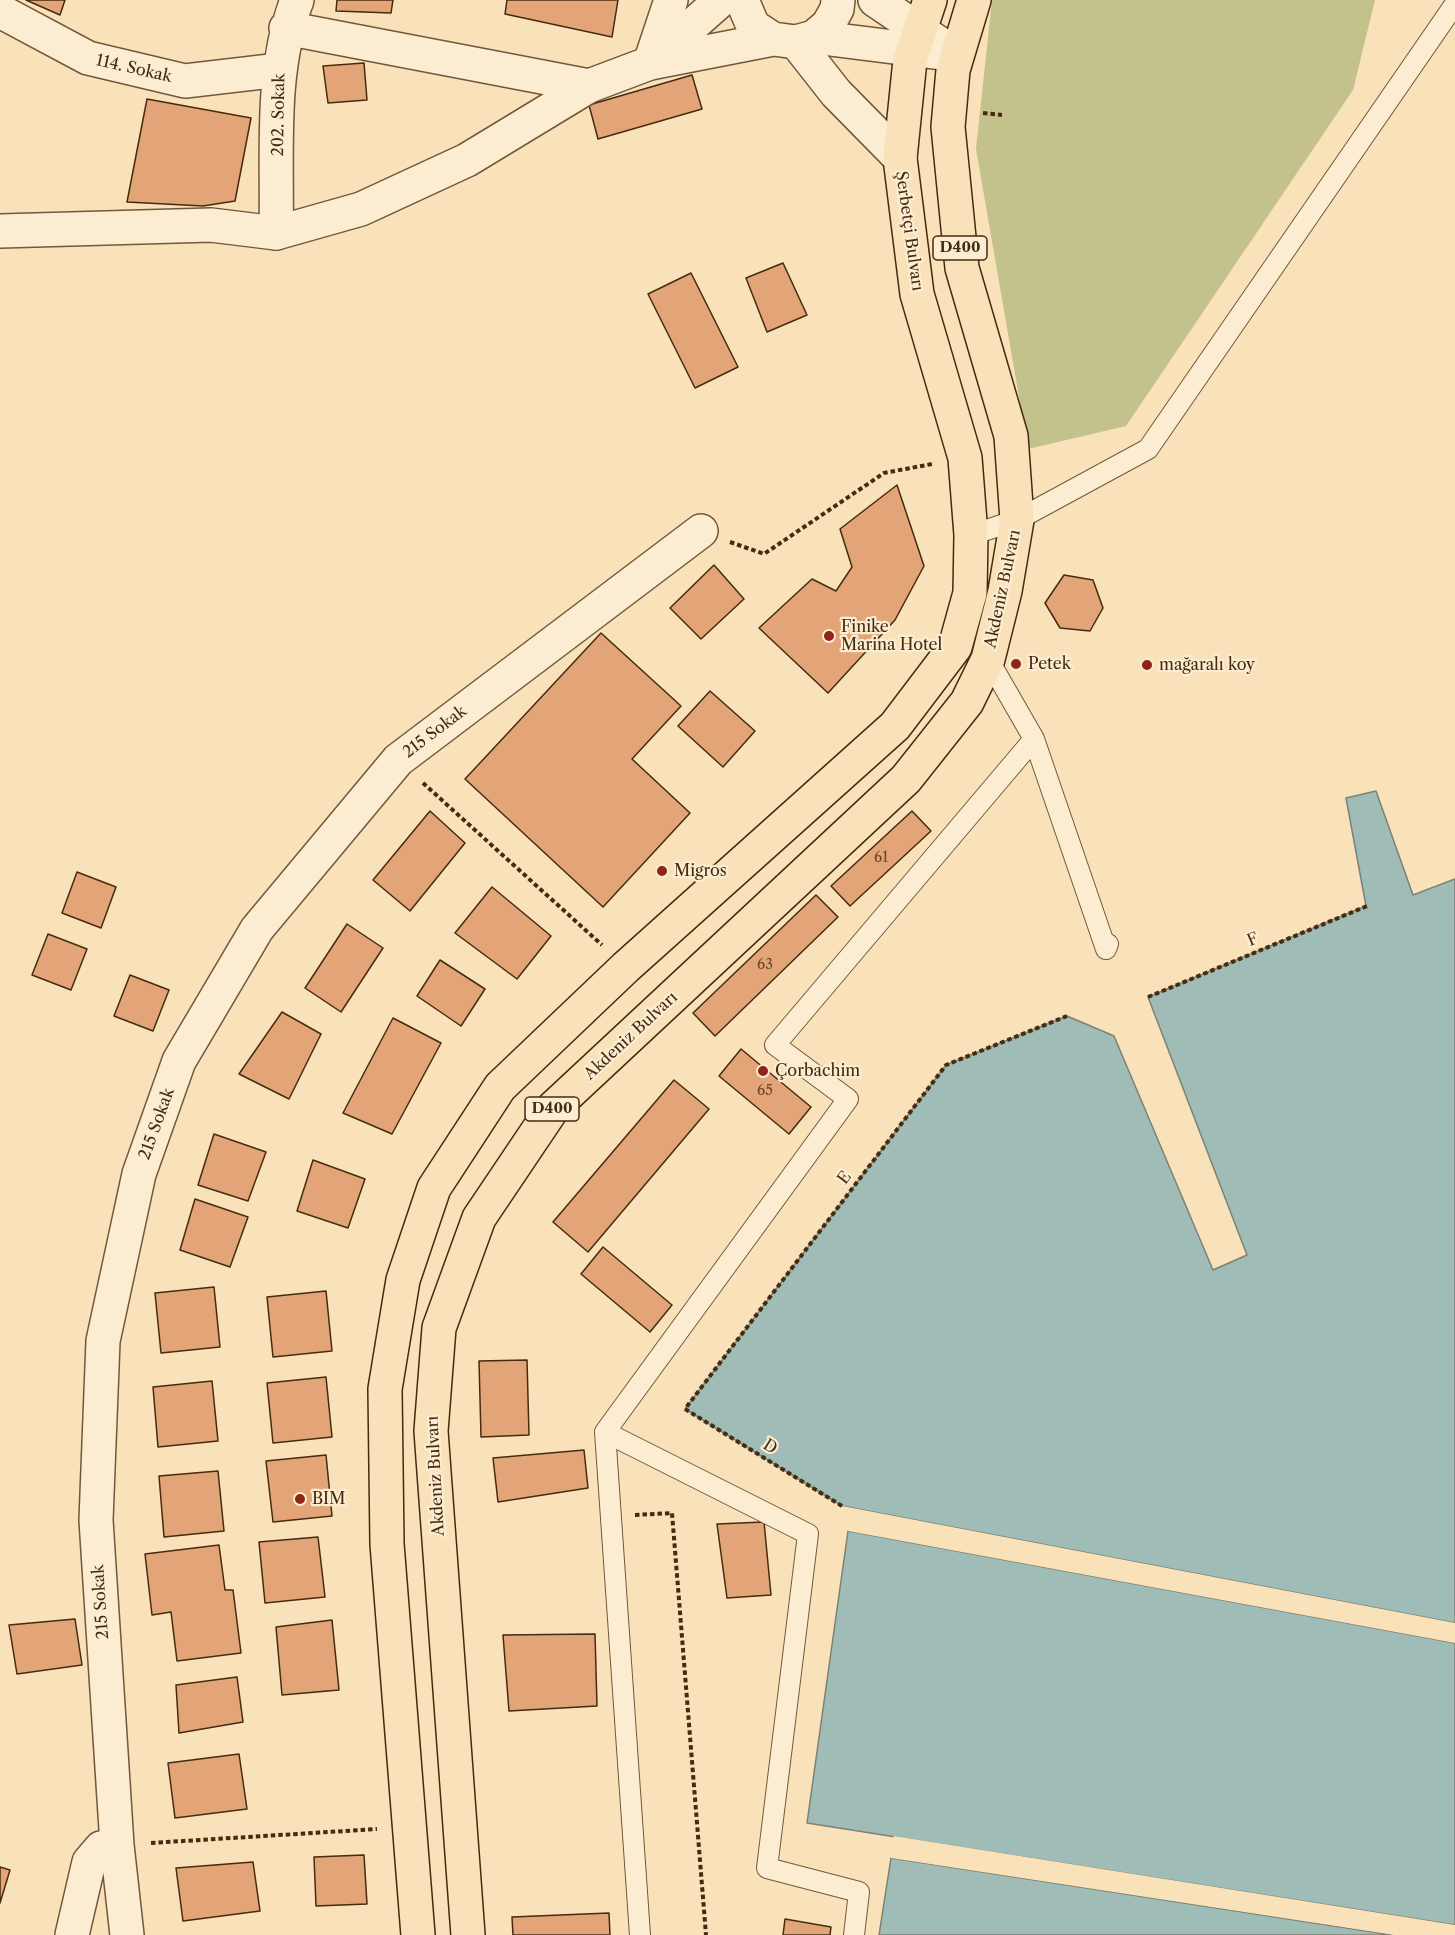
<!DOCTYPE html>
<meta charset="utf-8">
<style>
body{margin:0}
canvas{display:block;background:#f9e1b9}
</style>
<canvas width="1455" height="1935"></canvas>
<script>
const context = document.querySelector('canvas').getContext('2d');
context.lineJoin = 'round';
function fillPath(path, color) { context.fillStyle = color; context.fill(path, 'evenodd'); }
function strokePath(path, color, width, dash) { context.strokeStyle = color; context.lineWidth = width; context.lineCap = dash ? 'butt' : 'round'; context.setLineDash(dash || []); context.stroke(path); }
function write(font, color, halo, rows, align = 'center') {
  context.font = font + ' "Libre Caslon Text",serif'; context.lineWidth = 4.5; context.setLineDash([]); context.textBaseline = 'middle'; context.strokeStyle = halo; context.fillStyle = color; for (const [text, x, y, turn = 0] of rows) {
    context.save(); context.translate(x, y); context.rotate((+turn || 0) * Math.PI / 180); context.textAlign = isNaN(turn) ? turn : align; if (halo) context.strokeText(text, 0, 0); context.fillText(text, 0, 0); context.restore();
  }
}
fillPath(new Path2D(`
 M992 0H1375L1353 90 1126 426 1028 449 976 149Z`), '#c3c18c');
const water = new Path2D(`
 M1376 791 1413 895 1455 879V1623L842 1506 685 1409 946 1065 1067 1016 1114 1036 1213 1270 1247 1255 1148 997 1366 906 1346 798Z
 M848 1531 1455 1643V1925L807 1823Z
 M891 1858 1392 1935H879Z`);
fillPath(water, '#a0bcb7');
strokePath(water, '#7c8274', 1.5);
fillPath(new Path2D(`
 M842 1506 1455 1623V1626L843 1509Z
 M847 1528 1455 1640V1643L848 1531Z
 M894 1836 1455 1925V1928L893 1839Z
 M891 1855 1393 1932 1395 1935 891 1858Z`), '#f9e1b9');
const building = new Path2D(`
 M26 0H65L60 15Z
 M337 0H393L391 13 336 11Z
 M507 0H618L612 37 505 14Z
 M364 63 367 100 328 103 323 66Z
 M692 75 702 109 598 139 589 105Z
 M147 99 251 118 235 201 203 206 127 202Z
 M783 263 807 315 767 332 746 278Z
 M691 273 738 367 695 388 648 294Z
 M897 485 924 566 895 620 828 693 759 628 812 579 836 591 852 567 840 529Z
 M714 565 744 599 701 639 670 608Z
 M1064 575 1093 580 1103 608 1090 631 1060 628 1045 603Z
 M601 633 681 706 632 759 690 813 603 907 465 779Z
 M710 691 755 731 723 767 678 726Z
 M430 811 465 843 410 911 373 880Z
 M912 811 931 831 850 906 831 886Z
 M77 872 116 887 101 928 62 913Z
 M492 887 551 936 517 979 455 933Z
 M816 895 838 917 715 1036 693 1013Z
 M347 924 383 948 341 1012 305 988Z
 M48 934 87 949 71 990 32 975Z
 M440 960 485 989 461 1026 417 996Z
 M130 975 169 990 153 1031 114 1016Z
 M282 1012 321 1034 289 1099 239 1074Z
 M393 1018 441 1043 392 1134 343 1113Z
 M741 1049 811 1107 789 1134 719 1076Z
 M674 1080 709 1109 588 1252 553 1222Z
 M214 1134 266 1152 248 1201 198 1185Z
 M313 1160 365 1179 348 1228 297 1211Z
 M195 1199 248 1217 230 1267 180 1250Z
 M603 1247 672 1305 650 1332 581 1274Z
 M214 1287 220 1347 161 1353 155 1293Z
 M326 1291 332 1351 273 1357 267 1297Z
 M527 1360 529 1435 481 1437 479 1361Z
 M326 1377 332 1437 273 1443 267 1383Z
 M212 1381 218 1441 158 1447 153 1387Z
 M584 1450 588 1488 498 1502 493 1458Z
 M326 1455 332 1516 273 1522 266 1461Z
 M218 1471 224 1531 164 1537 159 1476Z
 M764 1522 771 1595 727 1598 717 1524Z
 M318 1537 325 1597 265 1603 259 1542Z
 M219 1545 225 1590H233L241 1653 177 1661 171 1612 152 1615 145 1554Z
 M75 1619 82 1665 17 1674 9 1625Z
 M332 1620 339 1690 282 1695 276 1627Z
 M595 1634 597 1706 509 1711 503 1635Z
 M237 1677 243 1722 179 1733 176 1685Z
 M239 1754 247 1809 175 1818 168 1763Z
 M364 1855 367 1904 316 1906 314 1857Z
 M253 1862 260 1911 183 1921 176 1868Z
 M0 1867 10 1870 0 1903Z
 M609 1913 610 1935H513L512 1917Z
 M785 1919 831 1927 830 1935H783Z`);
fillPath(building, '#e3a477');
strokePath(building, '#452b0f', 1.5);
const service = new Path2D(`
 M971 535 1017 520 1148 449 1455 4
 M988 659 1034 739 1106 949 1108 944
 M605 1432 808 1534 767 1868 859 1892 854 1935
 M640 1935 605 1432 848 1099 775 1045 1034 739`);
const minor = new Path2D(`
 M0 11 88 58 185 81 279 70
 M286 28 589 86
 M796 42 836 93 900 158
 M650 63 671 0
 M276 233C278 156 269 73 297 0
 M72 1935 89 1862 101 1848 117 1845
 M127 1935 117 1845 96 1520 103 1341 139 1174 179 1061 257 929 398 760 701 531`);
const tertiary = new Path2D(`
 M742 0 753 26 773 39
 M875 0 943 46
 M814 37 957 55
 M651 62 721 0
 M0 231 211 225 276 233 361 209 467 160 589 86 650 63 773 39 796 42 814 37 828 25 837 9 838 0`);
const trunk = new Path2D(`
 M418 1935 387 1544 385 1389 403 1280 434 1188 500 1087 626 967 895 726 955 647 970 593 971 535 965 458 917 294 900 158 910 60 930 0
 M468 1935 431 1431 439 1328 479 1218 553 1108 906 779 967 702 988 659 1005 591 1017 520 1011 436 962 268 948 127 953 70 974 0`);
strokePath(service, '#72583a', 22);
strokePath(minor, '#72583a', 36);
strokePath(tertiary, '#72583a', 36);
strokePath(trunk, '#452b0f', 36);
strokePath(new Path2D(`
 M983 113 1002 115
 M730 542 764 554 884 473 932 464
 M423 783 602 945
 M1148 997 1367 906
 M842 1506 685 1409 946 1065 1067 1016
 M635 1515 672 1513 706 1935
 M151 1843 377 1829`), '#452b0f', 4, [4.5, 3]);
strokePath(service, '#fbecd2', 20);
strokePath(minor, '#fbecd2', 33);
strokePath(tertiary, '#fbecd2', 33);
strokePath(trunk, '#f9e1b9', 33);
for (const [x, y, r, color] of [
 [829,636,6,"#8f2418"],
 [1016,664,6,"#8f2418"],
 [1147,665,6,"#8f2418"],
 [662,871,6,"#8f2418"],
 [763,1071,6,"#8f2418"],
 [300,1499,6,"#8f2418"]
]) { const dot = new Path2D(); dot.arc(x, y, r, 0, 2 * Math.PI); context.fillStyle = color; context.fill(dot); strokePath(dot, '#fbecd2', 2); }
write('14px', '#6c4929', null, [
 ["61",881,858],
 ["63",765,965],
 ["65",765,1091]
]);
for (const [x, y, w] of [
 [960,248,54],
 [552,1109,54]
]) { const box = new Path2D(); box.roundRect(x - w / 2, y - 12, w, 24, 4.5); context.fillStyle = '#fbecd2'; context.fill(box); strokePath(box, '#452b0f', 1.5); }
write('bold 15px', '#452b0f', null, [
 ["D400",960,248],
 ["D400",552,1109]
]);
write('16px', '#452b0f', '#fbecd2', [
 ["114. Sokak",134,69,13],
 ["202. Sokak",279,115,-89],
 ["Şerbetçi Bulvarı",909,231,82],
 ["Akdeniz Bulvarı",1003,589,-78],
 ["215 Sokak",435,732,-37],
 ["F",1253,940,-23],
 ["Akdeniz Bulvarı",631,1036,-43],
 ["215 Sokak",157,1124,-70],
 ["E",845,1178,-53],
 ["D",770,1447,32],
 ["Akdeniz Bulvarı",436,1476,-93],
 ["215 Sokak",101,1602,-94]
]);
write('16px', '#452b0f', '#fbecd2', [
 ["Finike",841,627],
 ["Marina Hotel",841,645],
 ["Petek",1028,664],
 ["mağaralı koy",1159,665],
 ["Migros",674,871],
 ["Çorbachim",775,1071],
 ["BIM",312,1499]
], 'left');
</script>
